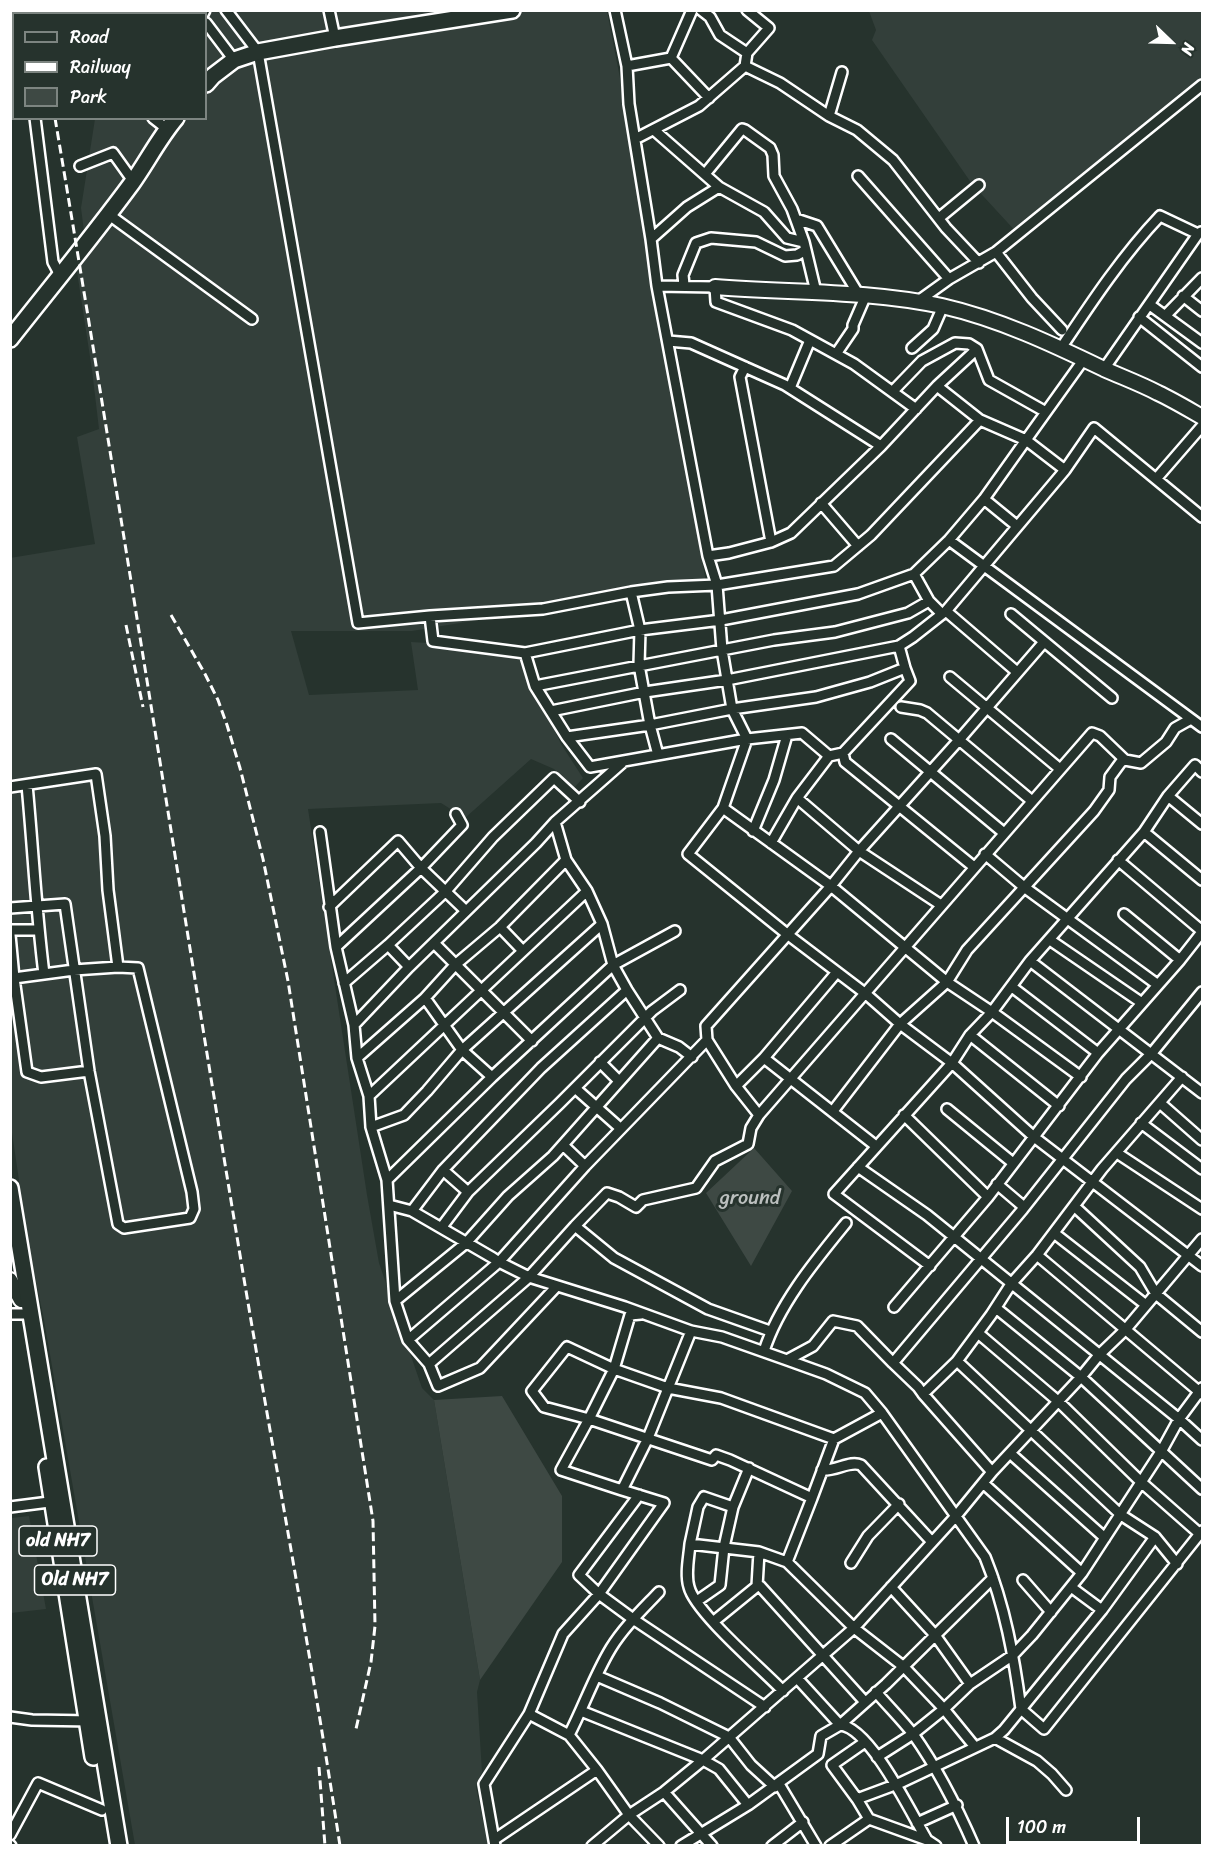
<!DOCTYPE html>
<style>
body{margin:0}
#map{position:relative;width:1213px;height:1856px;overflow:hidden;background:#26332d;font-family:Sriracha,sans-serif}
canvas{display:block}
.frame{position:absolute;inset:0;border:12px solid #fff;pointer-events:none}
.legend{position:absolute;left:12px;top:12px;width:195px;height:108px;box-sizing:border-box;background:#26332d;border:2px solid #7d8581;margin:0;padding:8px 10px;list-style:none;font-size:18px;color:#fff}
.legend li{display:flex;align-items:center;gap:12px;height:30px}
.legend b{width:30px;border:2px solid #7d8581}
.north{position:absolute;left:1141px;top:12px;width:60px;height:60px;-webkit-text-stroke:4px #26332d;paint-order:stroke;rotate:113deg;font-size:16px;font-weight:700;line-height:24px;text-align:center;color:#fff}
.north::after{content:'';display:block;margin:auto;width:21px;height:27px;background:#fff;clip-path:polygon(50% 0,100% 100%,50% 72%,0 100%)}
.scale{position:absolute;left:1006px;top:1817px;width:134px;height:27px;box-sizing:border-box;border:3px solid #fff;border-top:0;padding-left:8px;font-size:18px;line-height:21px;white-space:nowrap;color:#fff;-webkit-text-stroke:4px #26332d;paint-order:stroke}
</style>
<div id="map">
<canvas width="1213" height="1856"></canvas>
<div class="frame"></div>
<ul class="legend">
<li><b style="height:8px;background:#26332d"></b>Road</li>
<li><b style="height:8px;background:#fff"></b>Railway</li>
<li><b style="height:16px;background:#3e4944"></b>Park</li>
</ul>
<div class="north">N</div>
<div class="scale">100 m</div>
</div>
<script>
const context = document.querySelector('canvas').getContext('2d');
context.lineJoin = 'round';
function fillPath(path, color) { context.fillStyle = color; context.fill(path, 'evenodd'); }
function strokePath(path, color, width, dash) { context.strokeStyle = color; context.lineWidth = width; context.lineCap = dash ? 'butt' : 'round'; context.setLineDash(dash || []); context.stroke(path); }
function write(font, color, halo, rows, align = 'center') {
  context.font = font + ' Sriracha,sans-serif'; context.lineWidth = 6; context.setLineDash([]); context.textBaseline = 'middle'; context.strokeStyle = halo; context.fillStyle = color; for (const [text, x, y, turn = 0] of rows) {
    context.save(); context.translate(x, y); context.rotate((+turn || 0) * Math.PI / 180); context.textAlign = isNaN(turn) ? turn : align; if (halo) context.strokeText(text, 0, 0); context.fillText(text, 0, 0); context.restore();
  }
}
fillPath(new Path2D(`
 M84 11H607L641 187 650 274 706 582 412 631H291L309 695 418 690 411 642 513 648 526 669 561 744 583 778 574 788 554 769 531 759 465 818 441 803 308 809 367 1195 379 1263 422 1388 434 1400 480 1680 477 1692 482 1772 476 1787 488 1845H135L44 1320 29 1248 11 1126 10 558 95 544 77 437 99 429 92 370 76 265 87 255 81 208 95 119 206 118V14H84Z
 M869 11H1202V85L1019 235 972 184 872 40 876 30Z
 M29 1516 46 1609 11 1613V1518Z`), '#333f3a');
fillPath(new Path2D(`
 M754 1148 792 1191 751 1266 706 1193Z
 M502 1396 562 1496V1562L480 1680 434 1400Z`), '#3e4944');
const street = new Path2D(`
 M17 10V14
 M72 10 73 14
 M179 10 188 14
 M226 10 258 52 358 623 430 616
 M329 10 335 38
 M615 10 627 66 629 104 651 239 657 286 715 287 716 302 792 330 854 364 916 409
 M701 10 710 17 720 35 747 53
 M139 14 141 10
 M203 14 205 10
 M206 23 234 60
 M671 58 692 10
 M627 66 671 58 709 98
 M745 66 780 83 829 116 857 130 893 160 946 228 979 263
 M829 116 842 72
 M35 118 53 262 60 275
 M153 118 167 129
 M654 130 719 187 764 212 787 238 804 242 816 292
 M635 139 699 106 745 66 747 53 769 28 747 10
 M80 166 113 153 133 181
 M705 174 742 129 745 130 770 148 773 155 774 176 792 209 804 242
 M858 176 949 279
 M108 214 252 319
 M939 218 979 185
 M796 219 817 226 859 295
 M651 239 687 207 719 187
 M996 252 1032 298 1062 330
 M684 285 683 275 696 243 711 238 756 242 785 256 797 255 806 250
 M1183 296 1202 311
 M917 302 949 279 996 252 1202 85
 M1150 305 1202 343
 M1165 316 1202 278
 M1139 317 1202 367
 M668 341 691 343 785 385 881 446
 M912 348 933 329 943 306
 M1061 348C1091 303 1122 256 1160 216L1198 234
 M977 349 989 380 1046 412
 M836 354 853 329V325L866 295
 M745 367 740 377 771 542
 M1104 369 1198 234 1201 232
 M790 388 810 340
 M893 391 922 361 955 343 969 344 977 349 937 386
 M1065 470 1094 428 1202 517
 M1156 479 1202 426
 M984 499 1017 526
 M821 503 858 546
 M949 540 1202 727
 M708 556 729 553 771 542 791 533 881 446 937 386 980 420
 M914 574 929 601 942 614
 M631 592 640 630 639 665 650 725 658 755
 M946 611 1017 672
 M1011 614 1112 698
 M525 653 640 630 721 620 858 594 914 574 949 540 984 499 1026 440 980 420 871 535 834 566 717 585 668 587 631 592 543 609 430 616 433 641 525 653 535 686 567 737 590 767 747 739 732 709 722 650 717 585 708 556 657 286
 M950 677 1060 769
 M535 686 774 640 835 632 908 613 929 601
 M901 707 920 710 927 713 1032 801
 M551 711 645 692 727 680 899 646 913 637 946 611 1065 470 1026 440 1084 359
 M567 737 650 725 732 709 816 697 870 682 905 668 899 646
 M891 739 1004 833
 M843 753 910 681 905 668
 M829 756 797 798 859 851 941 905
 M27 785C33 848 36 911 44 974
 M10 787 96 774 105 836 108 890 118 967
 M1168 796 1202 824
 M723 808 831 886 947 982 992 1012 1081 1077
 M555 822 566 860 587 891 602 924 613 965 627 990 658 1038
 M753 831 774 780 787 735
 M320 832 336 947 354 1025 357 1058 369 1096 371 1127 387 1180 395 1301 408 1340 429 1364 438 1386 480 1368 557 1286
 M1144 832 1202 880
 M771 843 797 798
 M985 854 1024 887 1158 985
 M1118 860 1202 931
 M974 867 845 762 843 753 829 756 802 733 747 739 723 808 688 854 787 934 866 994 900 1024 952 1063 1034 1137 1202 1266
 M329 907 398 841 421 868 466 911
 M10 908 65 904 89 1071 118 1224 124 1228 190 1218 194 1209 192 1192 138 968 118 967 74 970 14 978
 M1124 914 1180 960
 M500 927 523 951
 M10 930H38
 M10 935 14 978 27 1072 41 1077 89 1071
 M1050 940 1142 1003
 M434 943 532 1041
 M388 945 409 967
 M336 947 421 868 462 825 456 814
 M1030 961 1202 1093
 M344 983 388 945 446 891 493 837 554 778 580 802
 M1012 987 1098 1053
 M425 998 462 1050 492 1077
 M354 1025 409 967 536 843 555 822 622 763
 M970 1035 1059 1106
 M707 1040 736 1086 759 1115
 M357 1058 425 998 455 965 500 927 566 860
 M764 1058 876 1146
 M600 1062 619 1081
 M736 1086 764 1058 837 972
 M575 1088 620 1128
 M369 1096 587 891
 M1160 1103 1202 1140
 M947 1109 1013 1163
 M833 1111 900 1024 947 982 967 950 1094 811 1109 790 1110 777 1121 762 1125 760 1141 763 1166 742 1175 728 1191 719
 M904 1115 988 1197
 M1141 1123 1202 1169
 M371 1127 404 1115 427 1091 462 1050 602 924
 M563 1145 585 1166
 M1117 1153 1202 1209
 M858 1167 927 1215 1179 1419 1202 1440
 M443 1170 468 1192
 M387 1180 492 1077 613 965 675 931
 M997 1184 1024 1207
 M389 1205 412 1211 493 1258 499 1262 529 1277 625 1307 691 1331 722 1337 787 1360 813 1346 833 1321 857 1326 893 1363 918 1387 923 1394 992 1472
 M1074 1206 1140 1267 1156 1294 1202 1332
 M412 1211 443 1170 541 1068 627 990
 M575 1226 614 1258 708 1309 770 1331
 M441 1228 468 1192 560 1103 652 1011 680 990
 M1054 1233 1146 1305
 M1037 1255 1202 1394
 M930 1266 834 1194 952 1063 970 1035 992 1012 1030 961 1144 832 1168 796 1195 765 1202 772
 M395 1301 466 1243 508 1196 553 1156 658 1038 679 1047 692 1057
 M894 1307 988 1197 1098 1053 1180 960 1202 932
 M996 1308 1081 1377 1202 1489
 M10 1314H31
 M641 1314 630 1315 614 1369 589 1419 561 1470 622 1490 648 1438 691 1331
 M978 1333 1059 1402 1141 1482 1200 1534
 M408 1340 499 1262 585 1166 707 1040 706 1026 831 886 859 851 959 740 1044 642
 M764 1351C779 1304 815 1261 846 1223
 M787 1360 826 1374 865 1393 882 1413 985 1557C1005 1606 1014 1657 1021 1709L1044 1729 1202 1531
 M893 1363 1023 1209 1126 1079 1152 1053 1202 992
 M429 1364 529 1277 575 1226 607 1193 619 1197 636 1207 643 1200 696 1188 715 1161 748 1144 751 1128 759 1115 1092 733 1100 736 1125 760
 M923 1394 957 1361 991 1315 1011 1284 1037 1255 1102 1169 1182 1077
 M1011 1454 1105 1538
 M822 1470C837 1471 850 1460 861 1465L932 1542
 M983 1483 1082 1573
 M639 1495 579 1575 599 1594 633 1619 765 1707
 M812 1498 834 1439 882 1413
 M10 1507 57 1501
 M1155 1537 1177 1564
 M690 1544 698 1507 704 1497 733 1507
 M787 1562 812 1498 730 1460 716 1455 712 1460 589 1419 544 1407 532 1391 567 1347 614 1369 668 1388 721 1398 834 1439
 M851 1563 868 1536 899 1504
 M1023 1580 1051 1612
 M757 1586 759 1552
 M891 1587 935 1635 970 1684
 M1071 1587 1102 1610
 M697 1601 720 1585 724 1547 733 1507 749 1468
 M713 1622 756 1587 760 1586 865 1702
 M597 1676 660 1703 729 1737 751 1765 775 1787
 M797 1678 840 1725C870 1727 912 1815 927 1840
 M783 1691C762 1669 695 1612 689 1587 685 1574 689 1557 690 1544L759 1552 787 1562 854 1628 904 1667 944 1709 975 1747
 M876 1692C888 1706 902 1720 913 1734 938 1769 957 1807 974 1846
 M581 1711 703 1760 719 1769 748 1805
 M529 1714 569 1735
 M10 1717 32 1720 92 1721
 M995 1738 1037 1761 1052 1774 1066 1790
 M877 1757 913 1734 944 1709 970 1684 1013 1655 1032 1635 1082 1573 1162 1450 1179 1419 1202 1388
 M779 1784 816 1846
 M664 1792 712 1846
 M857 1799 832 1765 865 1742
 M869 1819 857 1799 900 1783 995 1738 1004 1730 1102 1610 1155 1537 1121 1515 957 1361
 M917 1823 957 1805
 M10 1835 38 1783 102 1810
 M495 1839 597 1770
 M10 1845 11 1846
 M495 1846 484 1784 529 1714 563 1634 599 1594 664 1503 622 1490
 M592 1846 629 1815 664 1792 703 1760 854 1628 956 1516 992 1472 1081 1377 1099 1355 1126 1329 1202 1239
 M659 1846 629 1815 597 1770 569 1735C584 1706 594 1676 611 1648 624 1627 642 1610 659 1592
 M681 1846 748 1805 818 1754 821 1736 840 1725 886 1684 993 1578
 M772 1846 803 1822
 M830 1846 869 1819 927 1840 936 1846`);
const secondary = new Path2D(`
 M715 287C791 293 868 290 942 306 999 319 1052 344 1104 369 1122 377 1141 384 1158 393 1173 400 1188 409 1202 417
 M10 1280 21 1300`);
const primary = new Path2D(`
 M206 84 213 76 234 60 258 52 335 38 512 10
 M10 339C51 287 93 236 132 183 147 162 159 138 176 118
 M10 1188 119 1846
 M47 1467 93 1757`);
strokePath(street, '#fff', 14);
strokePath(secondary, '#fff', 18);
strokePath(primary, '#fff', 20);
strokePath(street, '#26332d', 9);
strokePath(secondary, '#26332d', 14);
strokePath(primary, '#26332d', 15);
strokePath(new Path2D(`
 M36 10 37 14
 M55 118C120 503 179 888 243 1273 275 1464 311 1654 340 1846
 M171 615 205 674 218 700 227 725 240 768 263 859 288 981 373 1521 375 1626 371 1662 356 1729
 M126 625 143 707
 M319 1767 325 1846`), '#fff', 3, [9, 4.5]);
for (const [x, y, w] of [
 [58,1541,78],
 [75,1580,81]
]) { const box = new Path2D(); box.roundRect(x - w / 2, y - 15, w, 30, 4.5); context.fillStyle = '#26332d'; context.fill(box); strokePath(box, '#fff', 1.5); }
write('bold 18px', '#fff', null, [
 ["old NH7",58,1541],
 ["Old NH7",75,1580]
]);
write('20px', '#bbbfbe', '#26332d', [
 ["ground",750,1199]
]);
</script>
